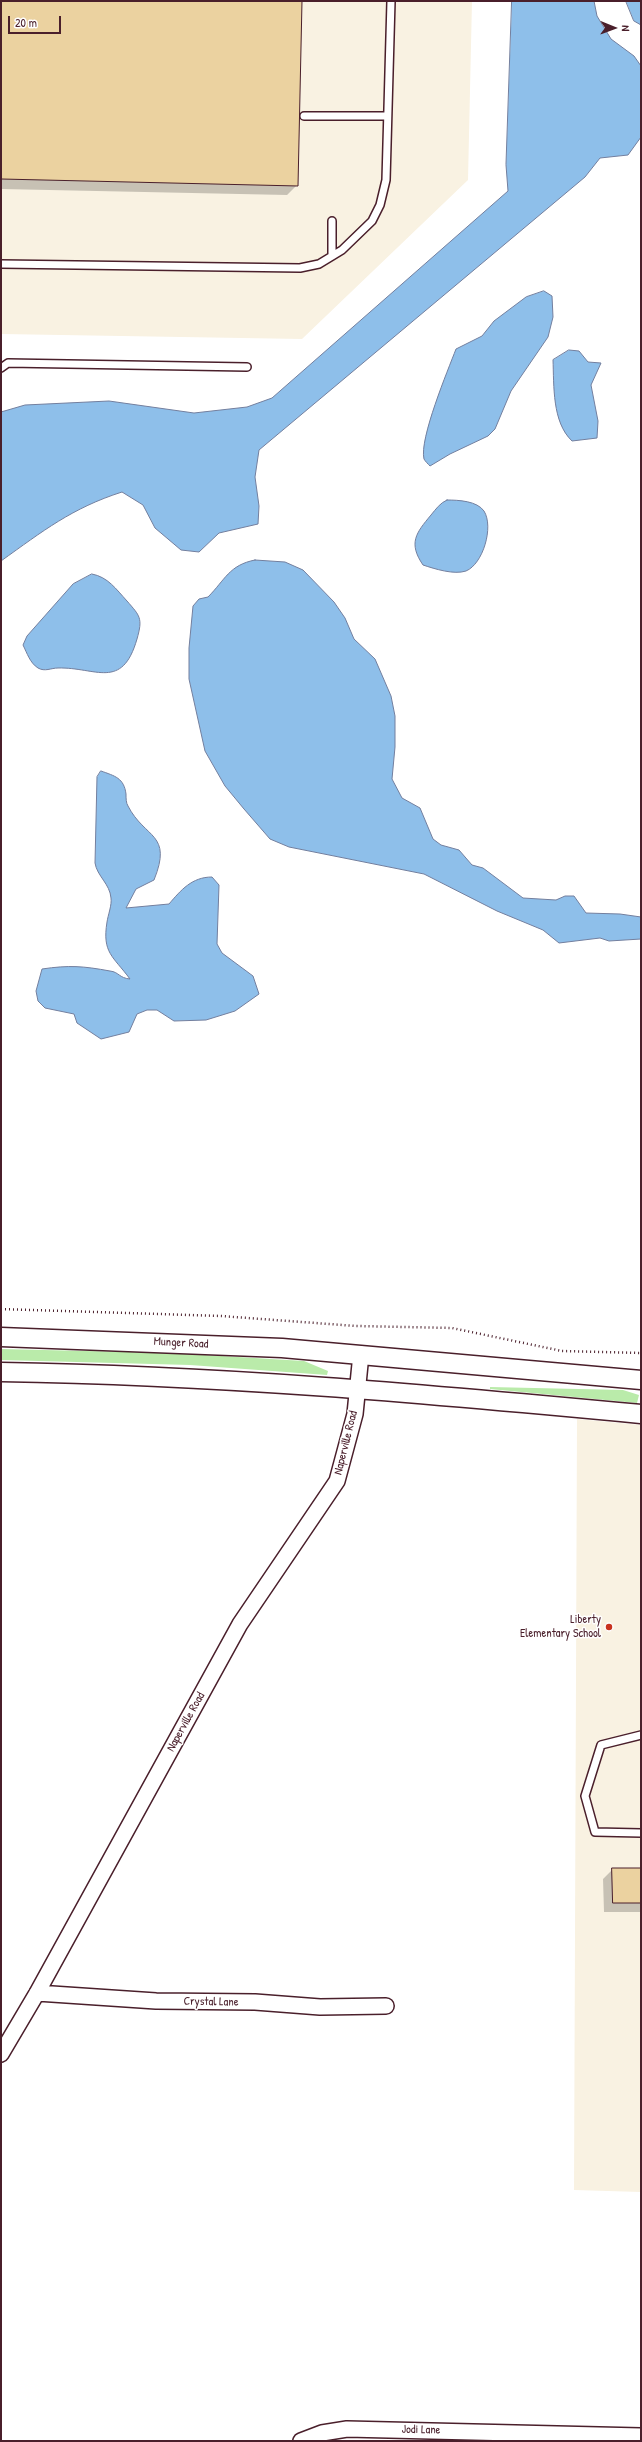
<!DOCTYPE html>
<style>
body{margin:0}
#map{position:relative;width:642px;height:2442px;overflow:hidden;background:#fff;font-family:"Patrick Hand",sans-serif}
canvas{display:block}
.frame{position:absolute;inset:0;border:2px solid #4a1f2b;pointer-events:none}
.north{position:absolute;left:594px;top:8px;width:40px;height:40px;-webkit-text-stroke:3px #fff;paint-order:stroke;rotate:91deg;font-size:11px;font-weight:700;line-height:16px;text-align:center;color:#4a1f2b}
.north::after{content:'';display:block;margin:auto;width:14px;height:18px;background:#4a1f2b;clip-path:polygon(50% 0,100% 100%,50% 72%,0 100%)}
.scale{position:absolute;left:8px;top:16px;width:53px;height:18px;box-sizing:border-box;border:2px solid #4a1f2b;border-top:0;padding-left:5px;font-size:12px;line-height:14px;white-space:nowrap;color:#4a1f2b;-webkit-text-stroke:3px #fff;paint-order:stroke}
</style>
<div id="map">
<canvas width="642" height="2442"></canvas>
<div class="frame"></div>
<div class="north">N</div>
<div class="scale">20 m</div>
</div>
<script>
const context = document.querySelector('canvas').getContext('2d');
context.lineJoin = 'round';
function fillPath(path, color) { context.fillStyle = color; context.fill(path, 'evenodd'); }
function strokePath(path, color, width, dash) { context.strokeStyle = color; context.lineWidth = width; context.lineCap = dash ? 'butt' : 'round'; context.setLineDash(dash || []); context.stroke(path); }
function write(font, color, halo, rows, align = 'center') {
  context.font = font + ' "Patrick Hand",sans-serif'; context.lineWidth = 3; context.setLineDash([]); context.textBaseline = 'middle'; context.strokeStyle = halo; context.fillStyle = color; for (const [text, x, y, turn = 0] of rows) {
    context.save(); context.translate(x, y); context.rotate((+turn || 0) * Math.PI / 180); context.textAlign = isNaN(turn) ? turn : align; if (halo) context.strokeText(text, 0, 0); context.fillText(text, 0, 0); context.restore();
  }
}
fillPath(new Path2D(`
 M1 1H472L468 180 302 339 1 334Z
 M577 1419 641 1425V2192L574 2190Z`), '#f9f2e2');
fillPath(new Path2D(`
 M1 1349 172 1353 304 1361 328 1371 327 1375 190 1365 1 1360Z
 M490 1387 623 1390 639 1395 637 1403 490 1389Z`), '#baebaa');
const water = new Path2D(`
 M512 1H594L597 16 611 39 634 56 641 66V137L628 155 600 158 585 177 259 450 255 477 259 506 258 524 219 533 199 552 181 550 155 528 143 505 122 492C72 508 43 531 1 561V412L25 405 109 401 194 413 247 407 272 398 508 191 506 165Z
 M626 1H641V25L634 21Z
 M544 291 552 296 553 317 548 337 511 391 495 429 488 436 450 454 430 466C428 464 425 461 424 459 419 439 448 370 456 349L482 336 494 321 526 297Z
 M569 350 579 351 588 362 601 363 591 385 598 421 597 438 572 441C552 422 554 386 553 360Z
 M447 500C459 500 477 501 484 511 494 527 483 564 466 571 454 575 435 569 423 565 408 543 416 533 431 515 436 509 440 503 447 500Z
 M255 560 285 562 303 570 334 602 345 618 354 639 375 659 391 696 395 716V747L392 779 402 798 420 808 433 839 441 845 459 850 472 865 483 868 523 898 556 900 565 896H574L586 913 620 914 641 917V939L609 941 600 938 559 943 543 930 497 911 424 874 289 847 270 839 244 809 225 786 205 751 189 679V648L193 606 199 599 208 597C225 580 229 565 255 560Z
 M92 574C108 577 116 589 127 601 140 616 143 618 137 639 122 691 96 667 58 668 51 668 45 672 38 668 30 663 27 653 23 645L27 636 73 584Z
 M101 771C115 776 124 778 126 794 126 798 126 803 128 806 145 839 173 833 154 880L136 889 126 908 169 904C181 890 192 877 212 877L219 885 217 944 222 953 253 976 259 994 235 1011 206 1020 174 1021 157 1010H147L137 1014 129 1032 101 1039 77 1023 74 1014 45 1008 38 1001 36 991 42 969C69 965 83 966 110 971 119 972 119 978 130 979 113 956 102 953 107 922 108 915 112 905 111 898 110 884 97 876 95 863L97 777Z`);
fillPath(water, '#8ebfea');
strokePath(water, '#737f9e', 1);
fillPath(new Path2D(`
 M1 1H301L297 185 287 195 1 189Z
 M613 1869H641V1912H604L603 1879Z`), '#0003');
const building = new Path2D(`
 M1 1H302L298 186 1 179Z
 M612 1868H641V1903H613Z`);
fillPath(building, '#ebd2a0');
strokePath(building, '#4a1f2b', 1);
const service = new Path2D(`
 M304 116H387
 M332 256V221
 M1 264 300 268 319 264 342 250 372 221 380 205 386 180 391 1
 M1 368 8 363 247 367
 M641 1735 601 1745 585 1796 595 1832 641 1833`);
const minor = new Path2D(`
 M37 1993 156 2001 255 2002 320 2007 386 2006
 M1 2054 37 1993 240 1624 337 1481 355 1414 361 1354
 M301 2441 322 2433 347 2429 641 2436`);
const tertiary = new Path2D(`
 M1 1337 282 1348 641 1380
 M1 1372C215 1375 428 1394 641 1414`);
strokePath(service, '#4a1f2b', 10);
strokePath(minor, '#4a1f2b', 18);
strokePath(tertiary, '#4a1f2b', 21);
strokePath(new Path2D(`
 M1 1309 221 1316 356 1326 452 1328 562 1351 641 1353`), '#4a1f2b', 2.5, [1, 3]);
strokePath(service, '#fff', 7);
strokePath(minor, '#fff', 15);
strokePath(tertiary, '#fff', 18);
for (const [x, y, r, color] of [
 [609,1627,4,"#c8321e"]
]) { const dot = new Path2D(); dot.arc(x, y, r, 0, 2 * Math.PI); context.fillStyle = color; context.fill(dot); strokePath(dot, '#fff', 1.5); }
write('12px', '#4a1f2b', '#fff', [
 ["Munger Road",181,1343,3],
 ["Naperville Road",346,1443,-76],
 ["Naperville Road",186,1722,-61],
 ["Crystal Lane",211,2002,1],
 ["Jodi Lane",421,2430,1]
]);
write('12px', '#4a1f2b', '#fff', [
 ["Liberty",601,1620],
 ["Elementary School",601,1634]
], 'right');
</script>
